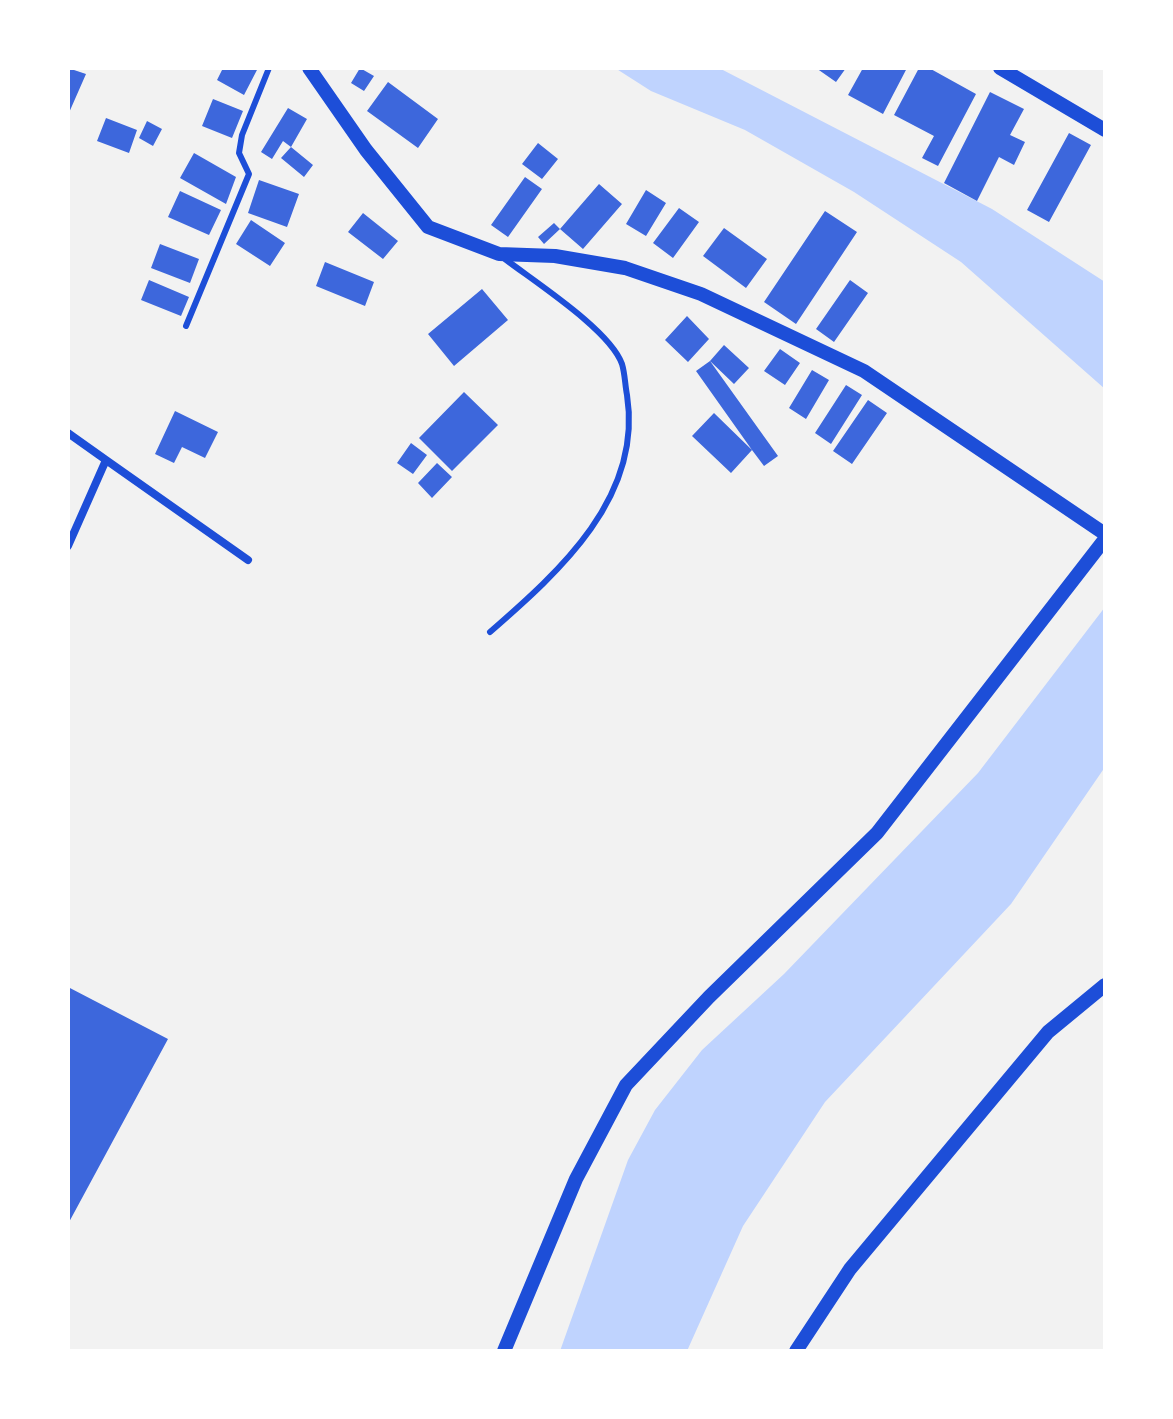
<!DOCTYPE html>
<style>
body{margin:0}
#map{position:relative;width:1173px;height:1419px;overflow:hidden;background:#f2f2f2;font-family:Literata,serif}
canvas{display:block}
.frame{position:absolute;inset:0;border:70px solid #fff;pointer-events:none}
</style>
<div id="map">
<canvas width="1173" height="1419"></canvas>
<div class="frame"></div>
</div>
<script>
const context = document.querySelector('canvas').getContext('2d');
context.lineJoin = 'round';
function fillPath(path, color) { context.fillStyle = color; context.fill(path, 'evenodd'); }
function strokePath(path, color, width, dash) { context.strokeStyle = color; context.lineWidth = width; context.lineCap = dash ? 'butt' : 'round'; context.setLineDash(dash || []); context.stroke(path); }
fillPath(new Path2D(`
 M615 68H719L992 209 1105 282V389L961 262 854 192 745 130 651 91Z
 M1105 607V767L1011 904 825 1102 743 1226 687 1351H560L628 1160 655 1110 702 1050 784 974 978 773Z`), '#bfd3fe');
fillPath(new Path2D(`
 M68 68 86 74 68 115Z
 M223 68H258L244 95 217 80Z
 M360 68 374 76 364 91 351 83Z
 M816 68H846L836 82Z
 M863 68H907L883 114 848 95Z
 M919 68H929L976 94 938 166 922 158 934 136 894 115Z
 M388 82 438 119 418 148 367 111Z
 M990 92 1024 109 1010 135 1025 142 1014 165 999 157 977 201 944 183Z
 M213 99 243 111 232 138 202 126Z
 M288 108 307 119 291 147 313 165 304 177 281 158 291 147 283 141 272 159 261 152Z
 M106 118 137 130 129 153 97 141Z
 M147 121 162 129 153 146 139 138Z
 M1069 133 1091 145 1049 222 1027 210Z
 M538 143 558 159 542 179 522 164Z
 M194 153 236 177 226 204 180 178Z
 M525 177 542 189 508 237 491 225Z
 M259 180 299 194 287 227 248 213Z
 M599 184 622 204 583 249 560 229 544 244 538 237 554 223 560 229Z
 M646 190 666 203 646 236 626 224Z
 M180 191 221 210 209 235 168 217Z
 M679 208 699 222 673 258 653 243Z
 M825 211 857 232 796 324 764 302Z
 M363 213 398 241 383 259 348 232Z
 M251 220 285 243 270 266 236 244Z
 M724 228 767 259 746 288 703 256Z
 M160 244 199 259 190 283 151 268Z
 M325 262 374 282 365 306 316 286Z
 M149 280 189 297 181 316 141 300Z
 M850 280 868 293 834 342 816 329Z
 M482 289 508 320 454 366 428 334Z
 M687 316 709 339 688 362 665 340Z
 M724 345 749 368 734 384 710 361 778 456 764 466 752 450 731 473 692 436 714 413 752 450 696 371 710 361Z
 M780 349 800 363 785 385 764 371Z
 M812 370 829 380 806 419 789 408Z
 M846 385 862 395 831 444 815 433Z
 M464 392 498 425 452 471 419 438Z
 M868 400 887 413 852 464 833 451Z
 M175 411 218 432 205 458 182 447 174 463 155 454Z
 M411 443 427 455 413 474 397 463Z
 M437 463 452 477 432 498 418 483Z
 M68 987 168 1039 68 1224Z`), '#3d67dc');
strokePath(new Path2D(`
 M186 326 249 174 239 153 242 135 269 68
 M490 632C560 571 643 497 627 395 625 385 625 374 622 364 610 330 535 282 505 259`), '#1d4ed8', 6);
strokePath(new Path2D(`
 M68 433 106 460 68 546
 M106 460 248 560`), '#1d4ed8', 8);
strokePath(new Path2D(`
 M309 68 366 150 428 227 499 254 555 256 625 268 701 294 864 371 1105 534
 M1000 68 1105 130
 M504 1351 576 1179 626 1085 709 997 877 833 1105 539
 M796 1351 850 1269 1048 1032 1105 985`), '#1d4ed8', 14);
</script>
